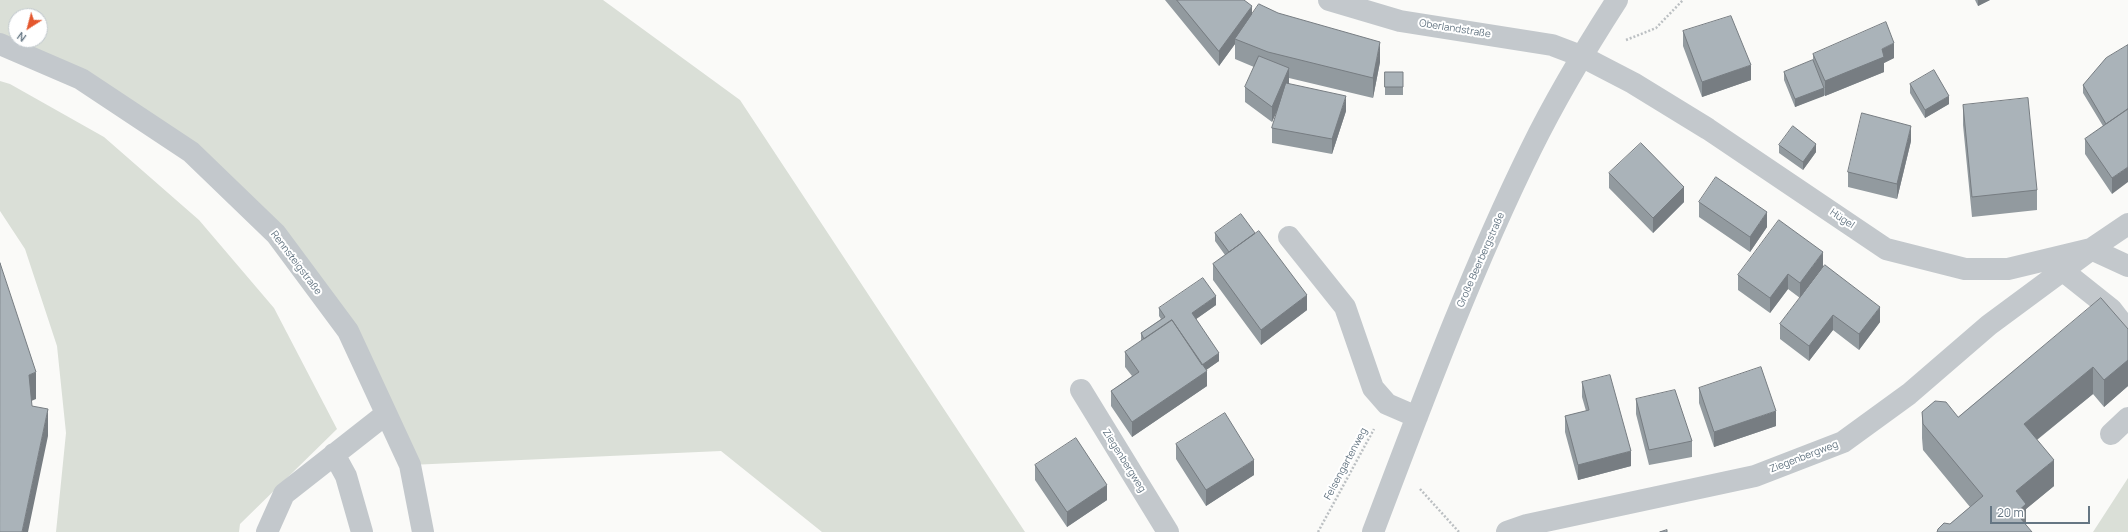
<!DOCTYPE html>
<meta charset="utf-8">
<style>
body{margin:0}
#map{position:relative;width:2128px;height:532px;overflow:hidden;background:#fafaf8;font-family:Manrope,sans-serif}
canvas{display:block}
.north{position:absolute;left:8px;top:8px;width:40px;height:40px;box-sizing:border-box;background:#fff;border:1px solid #c1c8cd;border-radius:50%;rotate:216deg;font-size:11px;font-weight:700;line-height:16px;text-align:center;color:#657683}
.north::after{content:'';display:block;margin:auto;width:14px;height:18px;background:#e4572e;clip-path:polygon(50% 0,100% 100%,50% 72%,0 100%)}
.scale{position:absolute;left:1990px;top:506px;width:100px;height:18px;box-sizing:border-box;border:2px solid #657683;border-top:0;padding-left:5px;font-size:12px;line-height:14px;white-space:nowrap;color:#657683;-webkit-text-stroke:3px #fff;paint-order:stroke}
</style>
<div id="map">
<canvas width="2128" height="532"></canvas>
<div class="north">N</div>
<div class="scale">20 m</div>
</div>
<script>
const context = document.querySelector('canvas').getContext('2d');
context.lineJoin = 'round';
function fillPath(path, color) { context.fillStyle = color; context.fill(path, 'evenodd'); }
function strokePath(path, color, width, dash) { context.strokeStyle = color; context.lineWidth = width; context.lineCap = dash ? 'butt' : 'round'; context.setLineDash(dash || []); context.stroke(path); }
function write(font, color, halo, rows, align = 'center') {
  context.font = font + ' Manrope,sans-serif'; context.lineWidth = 4; context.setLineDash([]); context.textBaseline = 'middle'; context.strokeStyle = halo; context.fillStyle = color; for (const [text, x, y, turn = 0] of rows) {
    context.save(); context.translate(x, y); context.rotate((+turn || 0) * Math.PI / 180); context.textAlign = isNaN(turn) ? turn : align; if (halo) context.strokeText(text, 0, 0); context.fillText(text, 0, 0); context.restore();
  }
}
fillPath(new Path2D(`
 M0 0H603L740 100 1025 532H822L721 451 410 465 348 331 191 152 0 44ZM16 16H40V40H16Z
 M0 81 10 84 104 137 199 220 274 308 337 429 240 524 239 532H56L66 433 57 346 25 249 0 211Z
 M2128 478V532H2093Z`), '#dadfd7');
strokePath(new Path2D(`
 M1626 40 1656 28 1683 0
 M1420 489 1459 532
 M1318 532 1374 429`), '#bbbfc2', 2.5, [2, 2]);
strokePath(new Path2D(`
 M1329 0 1400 21 1552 45 1581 56 1633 83 1708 129 1886 249 1965 269H2008L2091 249 2128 224
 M0 44 81 79 191 152 276 234 348 331 410 465 423 532
 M1289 237 1345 307 1373 388 1387 404 1417 417
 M2091 249 2128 266
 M2062 270 2111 309 2128 331
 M1081 390 1168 532
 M2111 434 2128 418
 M334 454 346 476 362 532
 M267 532 284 494 386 414
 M1373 532C1422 403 1470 273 1531 149 1556 98 1586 48 1617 0
 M1507 532 1527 525 1755 476 1843 442 1909 394 1989 325 2085 254`), '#c3c8cc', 22);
fillPath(new Path2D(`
 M1165 0H1244L1252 14 1380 62 1373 98 1289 78V84L1346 111 1332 154 1272 143V128L1277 111 1272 122 1245 102V87L1254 67 1235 59V44L1219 66Z
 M1975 0H1990L1978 6Z
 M1683 31 1751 80 1702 97 1683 46Z
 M2128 45 2112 194 2085 154V139L2103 126 2083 93V85Z
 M1813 54 1894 58 1884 63V72L1825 96 1824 95 1795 107 1784 80V72L1813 60Z
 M1385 72H1403V95H1385Z
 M1910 84 1949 104 1925 118 1910 93Z
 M1963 105 2037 190V210L1972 217 1963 125Z
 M1911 141 1897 199 1848 187V172Z
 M1779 145 1816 152 1803 170 1779 153Z
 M1609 173 1684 202 1653 233 1609 188Z
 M1699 202 1767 227 1750 252 1699 217Z
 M1215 233H1255L1307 310 1261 345 1213 280V264L1225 255 1215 241Z
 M1823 267 1804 293 1880 322 1859 350 1833 330 1809 361 1780 339V324L1800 298 1788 289 1770 313 1738 290V275Z
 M1216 305 1196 319 1219 361 1206 370 1207 386 1132 437 1111 406V391L1132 376 1125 367V352L1141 341V333L1161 319 1159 316V308Z
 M2128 329V386L2104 407 2093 394 2037 440 2054 486 2026 509 1950 524 1970 507 1923 450 1922 438V412L1958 417Z
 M1582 382 1631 466 1578 480 1565 432V416L1586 411 1582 397Z
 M1699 388 1776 426 1714 447 1699 403Z
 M1636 399 1692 441V457L1649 465 1636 414Z
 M1176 444 1254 475 1206 506 1176 459Z
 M1035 465 1107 500 1067 527 1035 480Z`), '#929a9f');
fillPath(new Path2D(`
 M1978 0H1990L1978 6Z
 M1252 6V21L1235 39V44L1219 66V51Z
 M1380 42V62L1373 98V78Z
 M1894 43V58L1884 63V72L1825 96V81L1882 49Z
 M1751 65V80L1702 97V82Z
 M1289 68V83L1272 122V107Z
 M1824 88V96L1795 107V99Z
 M1346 96V111L1332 154V139Z
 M1949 96V104L1925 118V110Z
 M1911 126V141L1897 199V184Z
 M1816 144V152L1803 170V162Z
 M2128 167V182L2112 194V178Z
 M1684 187V202L1653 233V218Z
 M1767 212V227L1750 252V237Z
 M1823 252V267L1800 298V283Z
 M1788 274V289L1770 313V298Z
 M1307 295V310L1261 345V330Z
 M1216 296V305L1192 322V313Z
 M1880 307V322L1859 350V334Z
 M1833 315V330L1809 361V346Z
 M1219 353V361L1199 375V367Z
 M2128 360V386L2104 407V380Z
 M2093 367V394L2024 450V424Z
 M1207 371V386L1132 437V422Z
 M36 372V399L29 402V375Z
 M48 409V436L28 532H22Z
 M1776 411V426L1714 447V432Z
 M1631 451V466L1578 480V465Z
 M1254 460V475L1206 506V490Z
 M2054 460V486L2026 509V531L2016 532V491Z
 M1107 485V500L1067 527V512Z`), '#777d82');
const building = new Path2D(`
 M1177 0H1244L1252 6 1219 51Z
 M1259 4 1278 13 1380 42 1373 78 1268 52 1235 39Z
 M1731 16 1751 65 1702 82 1683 31Z
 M1886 22 1894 43 1882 49 1884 57 1825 81 1813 54Z
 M2128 45V109L2106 124 2083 85 2106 58Z
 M1259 56 1289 68 1272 107 1245 87Z
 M1813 60 1824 88 1795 99 1784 72Z
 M1934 70 1949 96 1925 110 1910 84Z
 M1385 72H1403V87H1385Z
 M1286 83 1346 96 1332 139 1272 128Z
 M2028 98 2037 190 1972 197 1963 105Z
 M2128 109V167L2112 178 2085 139Z
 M1862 113 1911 126 1897 184 1848 172Z
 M1793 126 1816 144 1803 162 1779 145Z
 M1641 143 1684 187 1653 218 1609 173Z
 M1716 177 1767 212 1750 237 1699 202Z
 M1241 214 1255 233 1229 252 1215 233Z
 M1779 220 1823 252 1800 283 1788 274 1770 298 1738 275Z
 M1259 231 1307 295 1261 330 1213 264Z
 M0 263 36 372 29 375 32 406 48 409 22 532H0Z
 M1825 265 1880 307 1859 334 1833 315 1809 346 1780 324Z
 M1203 278 1216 296 1192 313 1219 353 1202 365 1172 320 1144 339 1141 333 1165 317 1159 308Z
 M2101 298 2128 329V360L2104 380 2093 367 2024 424 2054 460 2016 491 2026 504 2016 513 2032 532H1937L1938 529 1944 523 1950 524 1983 496 1923 424 1922 412 1935 401 1946 402 1958 417Z
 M1172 320 1207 371 1132 422 1111 391 1139 372 1125 352Z
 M1761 367 1776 411 1714 432 1699 388Z
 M1610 375 1631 451 1578 465 1565 416 1589 410 1582 382Z
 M1675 390 1692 441 1649 450 1636 399Z
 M1225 413 1254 460 1206 490 1176 444Z
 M1076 438 1107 485 1067 512 1035 465Z
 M1667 530V532H1660Z`);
fillPath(building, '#aab3b9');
strokePath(building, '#777d82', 1);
write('10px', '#657683', '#fff', [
 ["Oberlandstraße",1455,29,9],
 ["Hügel",1842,219,34],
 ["Große Beerbergstraße",1481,260,-66],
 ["Rennsteigstraße",296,263,53],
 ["Ziegenbergweg",1804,457,-21],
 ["Ziegenbergweg",1124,461,58],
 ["Felsengartenweg",1346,464,-62]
]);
</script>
